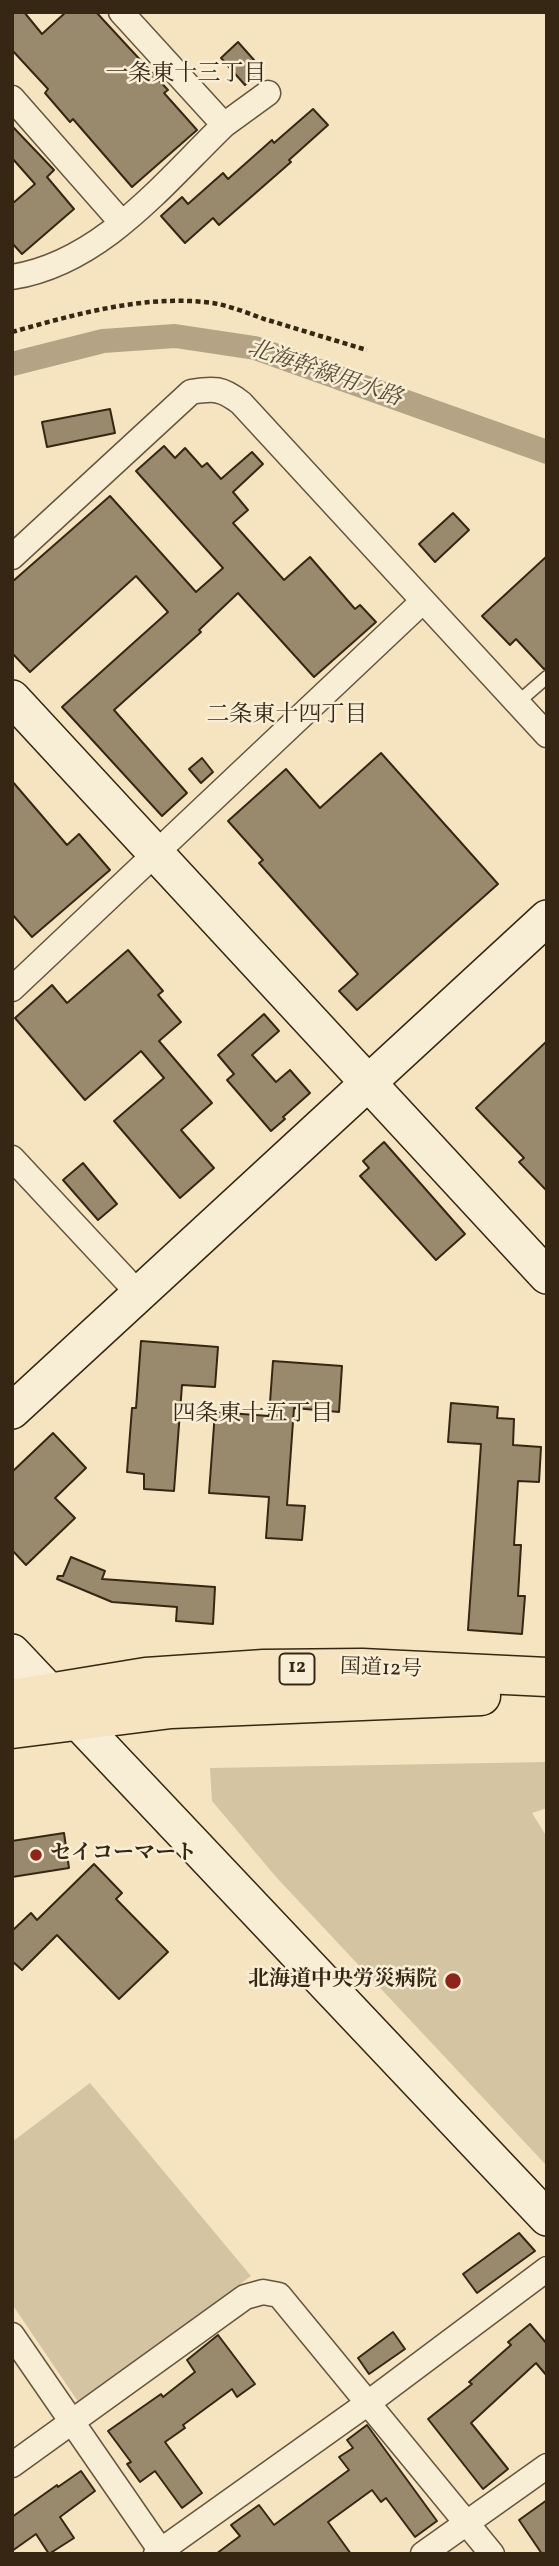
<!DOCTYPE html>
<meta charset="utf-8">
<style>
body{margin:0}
#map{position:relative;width:559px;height:2566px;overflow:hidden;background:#f5e4bf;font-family:Vollkorn,serif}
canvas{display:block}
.frame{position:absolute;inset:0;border:14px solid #362714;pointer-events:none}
</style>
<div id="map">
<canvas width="559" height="2566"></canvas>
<div class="frame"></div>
</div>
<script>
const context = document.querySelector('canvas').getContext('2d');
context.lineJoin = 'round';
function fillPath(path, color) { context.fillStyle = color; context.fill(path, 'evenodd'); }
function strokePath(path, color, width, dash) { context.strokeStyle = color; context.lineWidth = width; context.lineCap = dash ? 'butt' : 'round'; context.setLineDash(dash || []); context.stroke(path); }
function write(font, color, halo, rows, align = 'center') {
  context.font = font + ' Vollkorn,"Noto Serif JP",serif'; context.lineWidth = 5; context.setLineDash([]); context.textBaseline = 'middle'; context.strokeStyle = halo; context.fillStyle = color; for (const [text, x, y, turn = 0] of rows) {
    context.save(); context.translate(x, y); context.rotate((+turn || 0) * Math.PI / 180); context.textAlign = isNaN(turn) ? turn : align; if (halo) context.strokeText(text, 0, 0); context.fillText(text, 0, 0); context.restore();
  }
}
fillPath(new Path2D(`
 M547 1762V1808L532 1813 547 1837V2166L277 1878 212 1801 210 1768Z
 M90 2083 251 2276 79 2403 12 2304V2142Z`), '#d5c4a2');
strokePath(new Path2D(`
 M12 364 103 341 175 336 255 348 547 452`), '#b4a485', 24);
const building = new Path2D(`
 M12 12H24L42 34 66 12H96L168 90 164 93 197 130 132 187 73 119 70 122 45 93 48 89 12 50Z
 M238 42 262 69 245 85 221 58Z
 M313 109 328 125 289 160 291 162 219 225 213 218 185 243 161 216 182 197 188 204 223 173 228 179 272 140 274 143Z
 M12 126 54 170 47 177 74 209 22 254 12 243V204L35 184 12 158Z
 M110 409 115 433 47 447 42 422Z
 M164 446 175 458 185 448 202 467 207 463 221 479 252 452 263 464 233 492 248 510 233 523 284 580 310 557 355 609 360 605 376 622 314 677 238 593 199 630 201 632 114 710 187 793 162 816 62 707 168 612 136 576 30 672 12 653V582L110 496 196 592 223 568 136 471Z
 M453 513 469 530 435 562 419 544Z
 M547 556V668L544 669 516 639 510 645 482 616Z
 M381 753 498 884 357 1010 339 991 358 974 259 863 263 860 228 821 286 769 320 808Z
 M202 758 213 772 201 783 189 769Z
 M12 781 67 845 79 834 110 870 32 937 12 914Z
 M128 950 163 991 158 995 181 1022 159 1041 212 1103 181 1130 214 1168 180 1198 114 1121 164 1078 141 1051 85 1100 15 1018 52 985 67 1003Z
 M264 1014 279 1031 252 1055 276 1082 290 1070 310 1093 283 1117 285 1119 271 1131 227 1080 234 1074 218 1055Z
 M547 1041V1191L519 1162 524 1158 476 1108Z
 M384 1142 465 1234 436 1260 360 1176 369 1168 363 1161Z
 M83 1163 117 1204 98 1220 63 1180Z
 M141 1341 218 1347 215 1387 182 1385 174 1491 144 1489V1474L127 1472 132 1408H136Z
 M273 1361 342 1366 339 1412 294 1408 287 1505 305 1506 302 1540 266 1538 269 1497 209 1493 215 1412 269 1416Z
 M451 1403 498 1407 497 1418 514 1419 513 1445 541 1447 539 1482 518 1481 514 1545H521L518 1596H525L522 1634 468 1630 481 1444 448 1442Z
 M53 1433 86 1468 55 1498 75 1518 26 1565 12 1550V1472Z
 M71 1557 105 1571 102 1579 215 1587 213 1624 176 1621 177 1607 112 1602 57 1579 58 1576H63Z
 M64 1833 69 1868 12 1877V1841Z
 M94 1864 122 1893 116 1899 168 1952 119 1999 57 1935 22 1970 12 1961V1931L31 1913 37 1920Z
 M519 2233 535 2251 477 2293 463 2274Z
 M530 2324 547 2344V2376L536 2363 471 2423 508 2469 483 2489 428 2419 472 2384 469 2382 511 2345 508 2342Z
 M393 2332 405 2349 369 2374 358 2358Z
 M218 2335 255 2384 237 2397 232 2389 183 2425 185 2428 165 2442 202 2493 182 2508 155 2471 140 2482 127 2464 131 2462 108 2431 161 2394 163 2397 195 2372 187 2360Z
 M367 2425 437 2521 415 2537 386 2498 381 2502 372 2490 328 2522 351 2554H216L240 2536 231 2525 259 2505 274 2525 349 2470 339 2457 353 2448 347 2440Z
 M81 2471 95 2491 60 2517 74 2538 49 2554 36 2534 12 2551V2517L57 2485 58 2487Z
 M547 2500V2554H542L519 2520Z`);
fillPath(building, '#99896d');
strokePath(building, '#362714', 2);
const lane = new Path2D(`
 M517 703 547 677`);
const street = new Path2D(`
 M12 98 122 223
 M224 125 268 93
 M12 277C101 263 163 184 224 125L121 12
 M12 557 191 392C214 388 222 388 241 403L547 735
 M12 989 422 602
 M12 1158 138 1293
 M12 2335 163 2554
 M12 2465 245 2297 263 2292 279 2295 492 2554
 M156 2554 368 2403 547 2269
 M423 2554 547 2466`);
const secondary = new Path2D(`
 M12 698 547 1276
 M12 1411 547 918
 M12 1652 547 2218`);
const highway = new Path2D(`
 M12 1699 146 1677 264 1669 362 1668 547 1677
 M12 1729 171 1709 481 1696`);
strokePath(lane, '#66563f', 15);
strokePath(street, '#66563f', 27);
strokePath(secondary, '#362714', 38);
strokePath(highway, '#362714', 41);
strokePath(new Path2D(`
 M12 332C77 314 145 294 213 303 230 306 248 313 264 319 298 329 333 340 367 350`), '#362714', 4.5, [5, 3.5]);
strokePath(lane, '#f8edd5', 12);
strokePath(street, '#f8edd5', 24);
strokePath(secondary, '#f8edd5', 35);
strokePath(highway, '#f5e4bf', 38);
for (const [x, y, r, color] of [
 [36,1855,7,"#8f2418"],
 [453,1981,9,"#8f2418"]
]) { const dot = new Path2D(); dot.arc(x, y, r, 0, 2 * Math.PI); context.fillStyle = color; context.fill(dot); strokePath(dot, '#f8edd5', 2.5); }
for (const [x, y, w] of [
 [297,1669,35]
]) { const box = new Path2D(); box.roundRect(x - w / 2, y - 15.5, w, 31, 5); context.fillStyle = '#f8edd5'; context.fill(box); strokePath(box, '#362714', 2); }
write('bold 19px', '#362714', null, [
 ["12",297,1669]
]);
write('21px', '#362714', '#f8edd5', [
 ["国道12号",381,1670,2]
]);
write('bold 21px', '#362714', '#f8edd5', [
 ["セイコーマート",50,1855],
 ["北海道中央労災病院",437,1981,"right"]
], 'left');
write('23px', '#362714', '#f8edd5', [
 ["一条東十三丁目",186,76],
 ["二条東十四丁目",287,717],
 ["四条東十五丁目",253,1416]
]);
write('italic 23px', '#5c4c36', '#f8edd5', [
 ["北海幹線用水路",324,375,19]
]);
</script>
